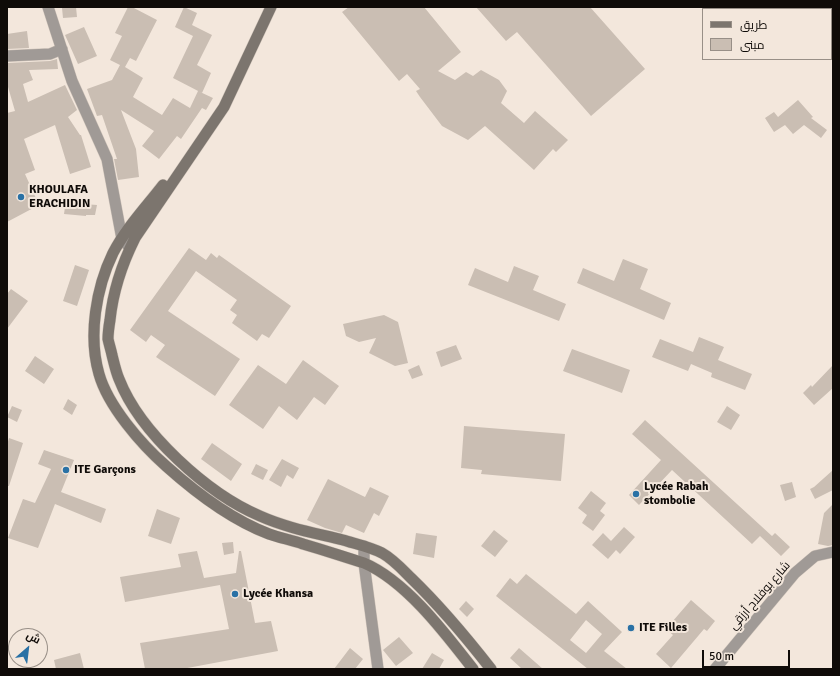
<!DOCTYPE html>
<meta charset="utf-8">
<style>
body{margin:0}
#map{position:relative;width:840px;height:676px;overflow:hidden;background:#f3e7dc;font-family:Signika,Cairo,sans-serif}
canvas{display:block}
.frame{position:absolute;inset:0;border:8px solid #0f0b08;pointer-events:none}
.legend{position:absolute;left:702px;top:8px;width:130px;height:52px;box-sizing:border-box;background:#f3e7dc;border:1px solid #988f87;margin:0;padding:5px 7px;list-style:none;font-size:12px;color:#0f0b08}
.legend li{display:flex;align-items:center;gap:8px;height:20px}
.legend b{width:20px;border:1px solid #988f87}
.north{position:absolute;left:8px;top:628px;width:40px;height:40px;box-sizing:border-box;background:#f3e7dc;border:1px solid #988f87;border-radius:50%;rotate:28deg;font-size:11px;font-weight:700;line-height:16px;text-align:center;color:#0f0b08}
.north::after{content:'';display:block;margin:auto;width:14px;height:18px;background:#2971a5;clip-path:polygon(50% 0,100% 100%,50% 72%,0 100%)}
.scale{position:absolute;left:702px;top:650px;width:88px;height:18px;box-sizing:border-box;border:2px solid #0f0b08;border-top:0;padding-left:5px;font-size:12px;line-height:14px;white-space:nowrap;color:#0f0b08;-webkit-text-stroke:3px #f3e7dc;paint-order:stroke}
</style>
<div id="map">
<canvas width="840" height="676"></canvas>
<div class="frame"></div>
<ul class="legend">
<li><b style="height:5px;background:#7c756e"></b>طريق</li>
<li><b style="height:11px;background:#cabeb3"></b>مبنى</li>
</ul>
<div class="north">ش</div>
<div class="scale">50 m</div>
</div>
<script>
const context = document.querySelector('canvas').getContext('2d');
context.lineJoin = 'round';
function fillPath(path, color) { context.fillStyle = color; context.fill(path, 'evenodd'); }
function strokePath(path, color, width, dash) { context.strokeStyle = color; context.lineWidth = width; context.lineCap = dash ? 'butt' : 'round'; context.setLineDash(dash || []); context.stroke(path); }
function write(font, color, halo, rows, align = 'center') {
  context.font = font + ' Signika,Cairo,sans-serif'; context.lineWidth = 4; context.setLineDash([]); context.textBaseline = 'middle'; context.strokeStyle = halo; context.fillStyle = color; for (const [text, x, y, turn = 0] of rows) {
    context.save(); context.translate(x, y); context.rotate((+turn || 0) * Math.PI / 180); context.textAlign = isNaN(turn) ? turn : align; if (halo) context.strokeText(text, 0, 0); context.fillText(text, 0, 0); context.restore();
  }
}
fillPath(new Path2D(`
 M76 7 77 17 63 18 62 8Z
 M128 7H132L157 20 136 61 130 58 125 67 143 78 133 97 162 115 173 98 190 108 198 91 213 98 206 110 202 108 181 139 177 136 159 159 142 146 154 131 121 110 136 149 139 177 118 180 114 159H117L102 115 97 116 87 89 112 80 120 65 110 60 122 36 115 33Z
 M184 7 197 13 192 25 212 35 197 65 211 73 202 93 173 78 193 36 175 27Z
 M349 7H424L461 52 438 71 455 80 466 72 473 76 481 70 499 80 507 91 501 103 524 123 535 111 568 140 556 152 553 149 534 170 485 126 468 140 442 126 420 97 416 91 420 89 407 74 399 81 342 12Z
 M476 7H590L645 69 591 116 517 32 506 41Z
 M84 27 97 56 78 64 65 35Z
 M27 31 29 48 7 49V34Z
 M57 59 58 69 29 70 33 80 23 84 28 102 65 85 77 110 68 117 80 135H81L91 167 70 174 55 125 24 139 35 170 25 174 39 205 7 222V113L15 111 8 87H7V63L50 61Z
 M798 100 813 117 811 118 827 130 821 138 804 125 793 134 785 125 774 132 765 118 774 112 778 117Z
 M66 200 85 202 84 204 97 205 95 215H86V216L64 214Z
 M189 248 206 260 211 253 217 258 219 255 291 306 269 338 262 334 257 341 232 323 237 315 230 310 237 300 196 271 168 311 240 359 215 396 156 357 165 345 151 335 146 342 130 330Z
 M623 259 648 269 640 289 671 303 664 320 577 283 583 268 614 281Z
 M75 265 89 270 77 306 63 301Z
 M514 266 539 276 533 290 566 304 559 321 468 285 475 268 508 282Z
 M11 289 28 301 7 329V294Z
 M384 315 398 322 408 363 395 366 369 353 376 338 359 342 346 336 343 324Z
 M699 337 724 347 718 360 752 374 745 390 711 377 712 373 691 364 688 371 652 357 660 339 693 352Z
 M456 345 462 359 441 367 436 352Z
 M572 349 630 370 622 393 563 371Z
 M35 356 54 369 44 384 25 371Z
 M303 360 339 386 325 405 314 397 297 420 279 406 263 429 229 405 258 365 286 384Z
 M419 365 423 375 412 379 408 370Z
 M833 365V388L814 405 803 393 811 385 812 387Z
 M68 399 77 405 72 415 63 409Z
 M12 406 22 410 17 422 7 417Z
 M727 406 740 415 731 430 717 422Z
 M645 420 772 536 775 533 790 547 781 556 760 536 752 544 672 470 639 505 629 495 661 460 632 434Z
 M464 426 565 434 561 481 481 474 482 470 461 468Z
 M9 438 23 443 9 486H7V445Z
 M212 443 242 464 231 481 201 459Z
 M44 450 74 460 61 492 106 509 101 523 55 504 38 548 8 538 23 499 35 503 51 469 38 464Z
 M282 459 299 468 293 479 287 475 281 487 269 480Z
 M256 464 268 470 263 480 251 474Z
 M833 470V490L815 499 810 489 814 487Z
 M328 479 365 497 370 487 389 496 379 516 374 513 364 533 346 525 342 533 325 528 307 520Z
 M792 482 796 497 785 501 780 485Z
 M591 491 606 503 600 511 605 515 593 531 582 523 587 515 578 508Z
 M833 504V545L828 546 818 544 824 513Z
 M157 509 180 518 171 544 148 536Z
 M624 527 635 537 620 554 616 550 608 559 592 545 603 533 611 541Z
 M494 530 508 541 495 557 481 546Z
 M416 533 437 536 434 558 413 554Z
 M233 542 234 553 224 555 222 543Z
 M197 551 204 578 236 573 239 551H241L255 623 271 621 278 651 182 669H145L140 643 229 629 220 585 125 602 120 577 181 567 178 554Z
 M526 574 576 614 588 601 622 632 604 651 627 669H588L496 596 510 578 517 584ZM586 620 602 634 586 653 570 640Z
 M691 600 715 621 707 631 704 629 671 668 656 654 673 635 666 629Z
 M466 601 474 609 467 617 459 609Z
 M399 637 413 653 396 666 383 650Z
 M350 648 363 659 355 669H334Z
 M519 648 543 669H522L510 658Z
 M80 653 84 669H56L54 660Z
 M432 653 444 660 439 669H422Z`), '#cabeb3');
const minor = new Path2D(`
 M48 7 72 81 107 159 122 239 130 248
 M7 56 50 54 62 49
 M364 546V563L378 669
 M715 669 795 573 815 556 833 552`);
const secondary = new Path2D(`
 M271 7 224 107 135 238C122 264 113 291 110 320 109 326 108 333 108 339 109 344 111 350 112 355 114 363 116 372 119 379 140 433 208 494 260 516 287 528 315 533 343 540 356 544 370 547 382 553 393 559 403 570 411 578 440 606 466 637 491 669
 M163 185C146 207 126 228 113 253 96 288 88 336 99 374 108 406 141 444 166 466 195 492 232 520 269 534 280 538 292 540 303 544 324 550 344 557 364 563 406 581 445 633 473 669`);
strokePath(minor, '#cfc4ba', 12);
strokePath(secondary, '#cfc4ba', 12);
strokePath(minor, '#a09a96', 11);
strokePath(secondary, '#7c756e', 11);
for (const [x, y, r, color] of [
 [21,197,4,"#2971a5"],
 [66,470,4,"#2971a5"],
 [636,494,4,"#2971a5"],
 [235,594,4,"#2971a5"],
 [631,628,4,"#2971a5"]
]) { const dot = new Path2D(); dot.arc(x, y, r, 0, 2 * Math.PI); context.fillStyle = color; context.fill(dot); strokePath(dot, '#f3e7dc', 1.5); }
write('bold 12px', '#0f0b08', '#f3e7dc', [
 ["KHOULAFA",29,190],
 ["ERACHIDIN",29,204],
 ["ITE Garçons",74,470],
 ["Lycée Rabah",644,487],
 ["stombolie",644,501],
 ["Lycée Khansa",243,594],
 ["ITE Filles",639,628]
], 'left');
write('12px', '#0f0b08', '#f3e7dc', [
 ["شارع بوفلاح أرزقي",760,596,-49]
]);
</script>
